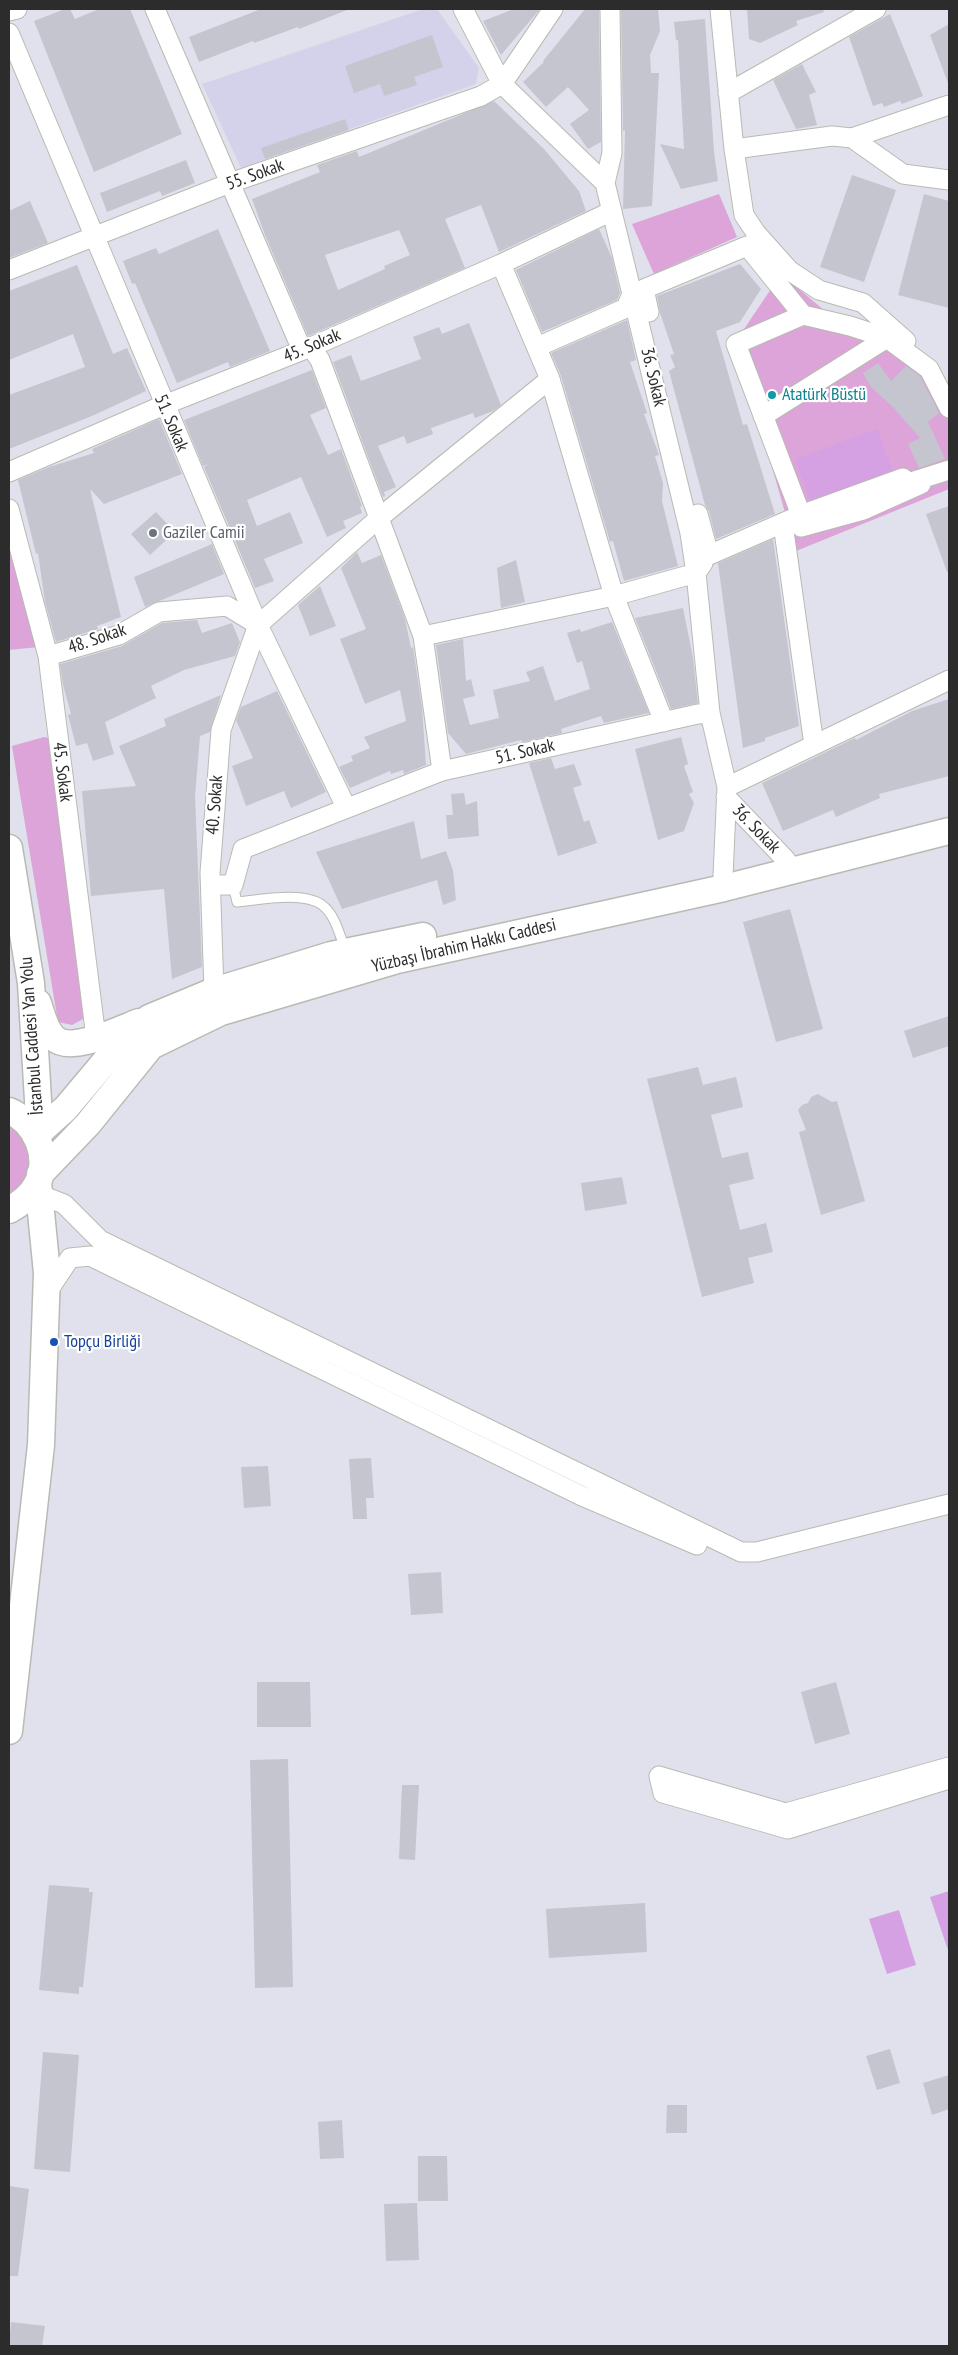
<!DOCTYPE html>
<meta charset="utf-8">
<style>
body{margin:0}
#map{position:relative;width:958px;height:2355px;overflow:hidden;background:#e0e1ec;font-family:"PT Sans Narrow",sans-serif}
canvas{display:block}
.frame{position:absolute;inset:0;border:10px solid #2c2c2c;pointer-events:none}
</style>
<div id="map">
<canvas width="958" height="2355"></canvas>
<div class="frame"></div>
</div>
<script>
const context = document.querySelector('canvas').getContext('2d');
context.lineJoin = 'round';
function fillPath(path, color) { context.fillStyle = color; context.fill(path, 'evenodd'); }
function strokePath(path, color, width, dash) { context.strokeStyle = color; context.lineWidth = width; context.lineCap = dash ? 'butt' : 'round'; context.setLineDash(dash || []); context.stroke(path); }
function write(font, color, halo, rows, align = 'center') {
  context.font = font + ' "PT Sans Narrow",sans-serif'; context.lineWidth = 4.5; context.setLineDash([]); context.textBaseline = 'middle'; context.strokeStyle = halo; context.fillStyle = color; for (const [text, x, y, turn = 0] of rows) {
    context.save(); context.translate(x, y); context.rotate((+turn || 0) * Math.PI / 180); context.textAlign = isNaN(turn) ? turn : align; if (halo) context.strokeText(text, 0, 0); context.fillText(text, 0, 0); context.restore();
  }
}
fillPath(new Path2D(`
 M423 9H437L479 68 476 84 241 168 202 84Z`), '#d4d2eb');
fillPath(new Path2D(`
 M719 194 737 237 654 274 632 224Z
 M781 274 825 311 859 321 906 352 949 411V489L796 551 736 341Z
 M9 529 39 647 9 650Z
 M44 737 49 738 85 1018 72 1025 58 1022 12 746Z
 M9 1119 31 1138 32 1178 9 1199Z`), '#dca4d9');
fillPath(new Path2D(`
 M877 429 895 477 813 508 795 459Z
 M949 1891V1953L930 1897Z
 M899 1910 916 1965 887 1974 869 1919Z`), '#d5a1e2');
fillPath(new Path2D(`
 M65 9H70L75 19 99 9H130L182 134 94 172 34 21Z
 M261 9H347V10L299 29 298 27 254 43 253 41 199 62 189 37Z
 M514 9H540L501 55 483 21Z
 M585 9H599L601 142 588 149 570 124 589 110 568 87 546 107 523 82 544 62 543 61Z
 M621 9H658L660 31 650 55 651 73H659L652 206 623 209 625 130 623 131Z
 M747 9H823L824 12 796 21 798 25 760 43 749 39Z
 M890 14 923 96 902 104 900 101 884 107 882 103 873 106 849 37Z
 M705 19 714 152 718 181 681 189 660 144 684 149 678 40H676L674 22Z
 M949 24V83H948L930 35Z
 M432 35 443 67 414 77 417 85 384 96 380 84 354 93 345 66Z
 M802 64 816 92 809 95 817 125 796 129 773 80Z
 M494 101 544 149 579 191 586 211 499 252 481 205 445 219 465 268 308 336 265 235 252 199 320 172 317 165 357 151 359 157ZM399 230 410 255 384 266 385 269 338 290 325 255Z
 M345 119 349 130 265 159 261 148Z
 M186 160 195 183 162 196 160 191 107 212 100 193Z
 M852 175 896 190 864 282 820 267Z
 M924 194 949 201V308L898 295Z
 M30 201 48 243 9 258V211Z
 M218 229 270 351 230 367 228 362 177 383 135 283 132 284 123 261 156 248 159 254Z
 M599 229 612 258 620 293 617 300 542 332 516 270Z
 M740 264 761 289 740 322 716 331 743 425 747 424 775 514 716 539 709 511 705 505 669 371 675 367 670 355 674 354 660 313 657 296Z
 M77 265 113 354 127 348 146 391 92 416 9 449V395L85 367 73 334 9 360V291Z
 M627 320 636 360 630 362 647 413 644 414 659 455 655 456 663 483 662 501 678 566 624 581 613 541 610 542 561 376 551 353Z
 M469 323 501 405 493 411 475 418 473 413 431 428 433 434 407 444 404 436 378 446 396 487 384 492 385 496 383 497 333 362 351 355 361 381 421 359 413 337 439 327 442 334Z
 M878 363 891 381 906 366 920 376 939 413 928 422 945 459 919 468 908 444 920 438 893 407 871 387 863 373Z
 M312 370 326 408 310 415 328 455 341 449 362 506 360 507 362 513 343 521 346 528 327 537 301 477 247 500 257 526 290 512 303 543 264 559 274 581 255 588 204 467 208 464 203 466 184 420Z
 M159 419 182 474 104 504 90 489 121 617 97 626 98 629 56 642 45 602 38 553 36 554 18 480 49 467 94 453 92 449Z
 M949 506V572H947L926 514Z
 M156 512 175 532 150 555 131 534Z
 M773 539 799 726 765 738V741L743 748 718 563Z
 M212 544 224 574 145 607 134 577Z
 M357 552 362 563 381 555 405 619 411 648 413 647 422 708 426 765 404 774 403 770 391 774 390 771 350 788 339 767 353 761 351 756 370 748 364 737 406 721 400 690 365 704 340 639 366 629 341 568Z
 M516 560 525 602 501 608 497 568Z
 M320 586 336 626 310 636 298 605Z
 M683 608 693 658 698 703 671 709 635 618Z
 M197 620 202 633 232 623 240 642 235 656 184 670 151 686 156 698 105 722 114 754 93 761 87 743 76 746 68 715 71 714 63 685 60 664 122 646 162 623Z
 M612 622 649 713 604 723 601 716 561 729 562 733 522 742 521 740 466 754 448 733 436 645 463 639 466 681 471 679 475 696 463 699 470 725 499 718 493 690 530 681 526 672 543 666 555 701 590 689 582 661 577 663 567 633 580 629 581 632Z
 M277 691 326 792 291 808 284 791 246 806 232 766 253 758 236 720 241 707Z
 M221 695 210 732 200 736 195 796 202 967 172 979 164 889 91 896 82 791 136 786 119 746 166 726 164 719Z
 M949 699V776L879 794 880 798 836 817 833 810 783 831 762 783 855 738 856 740 912 711Z
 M681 737 688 764 684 766 693 792 689 794 694 803 684 831 658 840 635 749Z
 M551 758 555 769 574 764 582 785 573 788 584 822 589 820 597 843 558 856 529 763Z
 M464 793 466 805 477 801 479 836 448 839 446 815H453L451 794Z
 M414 821 421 859 446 851 453 870 456 900 443 905 437 880 342 909 316 852Z
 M790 909 823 1029 776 1042 743 922Z
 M949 1016V1046L913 1058 904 1031Z
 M698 1067 703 1085 736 1077 743 1107 711 1115 722 1158 748 1152 754 1179 729 1185 740 1230 766 1223 773 1252 748 1258 754 1283 702 1297 647 1079Z
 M818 1094 832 1102 837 1101 865 1201 821 1215 799 1132 806 1130 798 1110 802 1105 808 1103 811 1097Z
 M622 1177 627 1204 585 1211 581 1183Z
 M371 1458 374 1498H366L367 1519H353L349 1459Z
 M268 1466 271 1506 244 1508 241 1467Z
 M441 1572 443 1613 411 1615 408 1574Z
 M257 1682H310L311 1727H257Z
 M836 1682 850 1734 815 1744 801 1692Z
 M288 1759 293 1987 255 1988 250 1760Z
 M402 1785H419L415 1860 399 1859Z
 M49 1885 89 1888V1892H93L83 1987H79V1994L39 1990Z
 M645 1903 647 1952 549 1958 546 1909Z
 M890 2049 900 2083 877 2090 866 2056Z
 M43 2052 79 2055 70 2172 34 2169Z
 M949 2075V2109L932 2115 923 2083Z
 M667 2105H687V2133H666Z
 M342 2120 344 2158 320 2159 318 2122Z
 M418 2156H447L448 2201H418Z
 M9 2186 29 2189 18 2276H9Z
 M417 2203 419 2260 386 2261 384 2204Z
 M11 2322 45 2326 42 2346H9Z`), '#c5c5cf');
const lane = new Path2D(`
 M233 885 237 902C259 900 303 891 322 905 335 914 340 936 345 949`);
const street = new Path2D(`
 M155 9 302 350
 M463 9 502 84 605 183 690 533 696 573 710 713 727 787 723 876
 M720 9 734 149 744 215 756 233 790 271 819 290 863 303 906 341
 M9 11 17 9
 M9 33 258 625 346 807
 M728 93 876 9
 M852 138 903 174 949 180
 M734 149 832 136 852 138 949 105
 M605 183 612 153 610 9
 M501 264 550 379 614 596 664 722
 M9 270 230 183 481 96 502 84 553 9
 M649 312 644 289 747 246 803 315 850 326 887 338 929 369 949 408
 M311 347 320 360 423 636 442 771
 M537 347 626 308 634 289
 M763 416 887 338
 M9 472 164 405 311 347 501 264 612 211
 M9 509 48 656 96 1038
 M698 514 709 555 801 515 903 478 908 483 949 470
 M801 515 736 344 803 315
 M801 527 863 510 921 484
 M784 531 814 745
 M423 636 614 596 696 573 703 563
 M48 656 119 635 159 612 227 606 258 625
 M727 787 949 680
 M726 797 786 860
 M211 885H233L243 849 442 771 698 714 710 713
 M214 991 210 873 221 730 258 625 379 518 550 379
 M41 1195 64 1204 100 1240 741 1552H757L949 1504
 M46 1294 70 1258 90 1256 582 1496 697 1545
 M949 1767 786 1813 659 1776 663 1793 788 1829 949 1779`);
const secondary = new Path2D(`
 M9 848 31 983 39 1117 36 1135
 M38 1003C42 1015 45 1030 54 1038 71 1054 120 1029 139 1022
 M9 1111C36 1122 51 1157 37 1184 31 1196 20 1204 9 1210
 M36 1135 66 1108 108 1058 149 1018 214 991 331 955 423 936
 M40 1174 88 1124 151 1046 221 1012 397 960 724 888 949 831
 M9 1731 41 1445 47 1273 38 1182`);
strokePath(lane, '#b8bbb1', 11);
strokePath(street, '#b8bbb1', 21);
strokePath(secondary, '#b8bbb1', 29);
strokePath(lane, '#fff', 9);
strokePath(street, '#fff', 19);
strokePath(secondary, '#fff', 26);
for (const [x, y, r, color] of [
 [772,395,5,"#0f9aa8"],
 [153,533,5,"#6b7280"],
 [54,1342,5,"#1a4fb4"]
]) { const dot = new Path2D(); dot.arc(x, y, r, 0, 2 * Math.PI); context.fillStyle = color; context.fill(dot); strokePath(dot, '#fff', 2); }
write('18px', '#2c2c2c', '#fff', [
 ["55. Sokak",255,175,-20],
 ["45. Sokak",312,346,-23],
 ["36. Sokak",653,377,77],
 ["51. Sokak",171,423,67],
 ["48. Sokak",97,639,-19],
 ["51. Sokak",525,752,-13],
 ["45. Sokak",62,772,83],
 ["40. Sokak",215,805,-86],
 ["36. Sokak",756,829,46],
 ["Yüzbaşı İbrahim Hakkı Caddesi",464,946,-13],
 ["İstanbul Caddesi Yan Yolu",32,1036,-94]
]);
write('18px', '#0d838f', '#fff', [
 ["Atatürk Büstü",782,395]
], 'left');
write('18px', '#5b616d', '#fff', [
 ["Gaziler Camii",163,533]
], 'left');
write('18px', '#164399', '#fff', [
 ["Topçu Birliği",64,1342]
], 'left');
</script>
